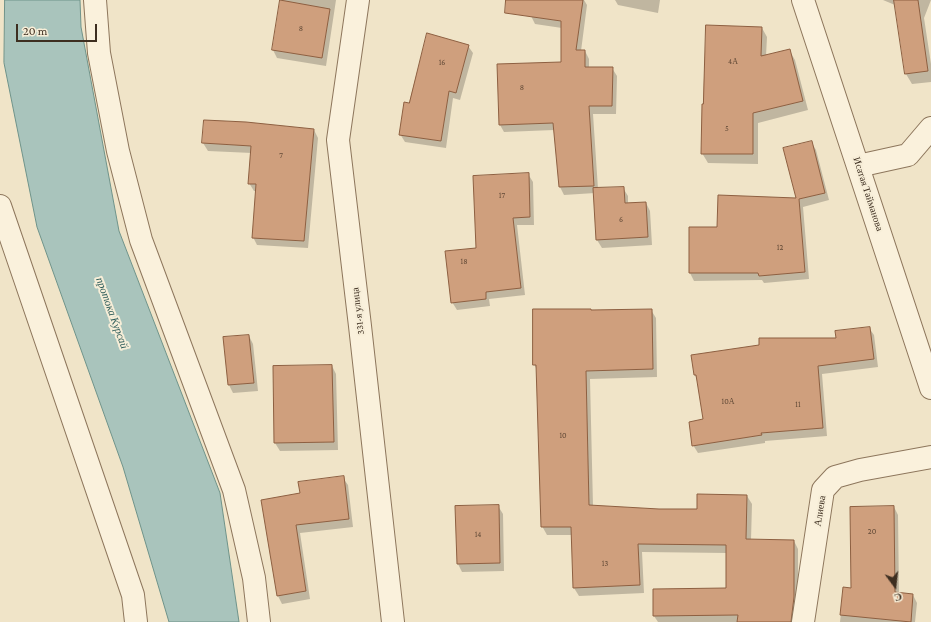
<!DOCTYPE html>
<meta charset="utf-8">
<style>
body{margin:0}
#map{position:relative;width:931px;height:622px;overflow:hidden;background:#f0e4c8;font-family:"Crimson Pro",serif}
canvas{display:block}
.north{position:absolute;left:875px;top:566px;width:40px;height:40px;-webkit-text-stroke:3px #f7eed8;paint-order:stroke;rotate:165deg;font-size:11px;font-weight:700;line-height:16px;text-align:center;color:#3d2e20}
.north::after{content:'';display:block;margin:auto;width:14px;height:18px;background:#3d2e20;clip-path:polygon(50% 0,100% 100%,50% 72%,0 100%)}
.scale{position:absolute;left:16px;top:24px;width:81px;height:18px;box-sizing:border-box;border:2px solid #3d2e20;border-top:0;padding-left:5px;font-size:12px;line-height:14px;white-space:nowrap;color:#3d2e20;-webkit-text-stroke:3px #f7eed8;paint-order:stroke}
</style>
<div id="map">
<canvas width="931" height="622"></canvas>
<div class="north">С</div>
<div class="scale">20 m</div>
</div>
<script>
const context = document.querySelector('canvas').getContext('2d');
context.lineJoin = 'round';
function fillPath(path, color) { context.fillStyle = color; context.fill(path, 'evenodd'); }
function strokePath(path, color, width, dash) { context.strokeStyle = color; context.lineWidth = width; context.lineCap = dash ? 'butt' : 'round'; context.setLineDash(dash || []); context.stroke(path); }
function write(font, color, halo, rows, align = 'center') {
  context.font = font + ' "Crimson Pro",serif'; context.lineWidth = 4; context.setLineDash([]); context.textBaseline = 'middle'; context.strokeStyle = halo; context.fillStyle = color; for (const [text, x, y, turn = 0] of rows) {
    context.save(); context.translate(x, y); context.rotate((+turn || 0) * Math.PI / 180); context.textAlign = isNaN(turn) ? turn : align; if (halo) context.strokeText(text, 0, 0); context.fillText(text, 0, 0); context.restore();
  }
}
const water = new Path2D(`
 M5 0H80L81 27 119 231 220 493 239 622H169L123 467 37 227 4 63Z`);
fillPath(water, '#a9c4bc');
strokePath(water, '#6f938a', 1);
fillPath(new Path2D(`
 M281 0H336L326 66 277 58 273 50Z
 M533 0H584L587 5 581 51H585L589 59V68H612L617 76 616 114H593L598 189 623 188 628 196V204L646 203 650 211 652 245 602 248 597 240 595 193 564 195 560 187 554 130 504 132 500 125 562 63V28L535 24 531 16Z
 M615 0H660L658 13 618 5Z
 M883 0H931L924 18 931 64V82L912 84 906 74 895 5Z
 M762 28 767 37 766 56 789 50 795 60 808 110 758 123V164L708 163 702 153Z
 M468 46 473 53 460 100 453 98 446 148 405 142 400 134 409 104Z
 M314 130 318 138 308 248 257 245 253 237 256 191H254L249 183 252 153 208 151 203 143Z
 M811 142 816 150 829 200 803 207 809 279 764 283 762 280 694 281 690 273 718 228 797 199Z
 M528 174 533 182 534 225H517L525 295 489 299 490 306 457 310 452 302 477 249Z
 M651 310 656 318 657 377 590 379 593 506 659 510H698L747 496 752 504 751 540 794 541 798 549V606L796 622H658L654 616 727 589V553L642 552 644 593 579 596 574 588 572 535H547L542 526 537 370 534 364 591 311Z
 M869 328 874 335 878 367 822 374 827 436 765 441V443L698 453 693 445 704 420 697 380 695 375 837 339Z
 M249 336 253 344 258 391 233 393 229 385 224 338Z
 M332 366 336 374 338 450 280 451 275 443Z
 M343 478 348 485 353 527 300 533 310 599 282 604 278 596 301 494Z
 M498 506 503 514 504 571 462 572 458 564Z
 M894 507 898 515 899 594 913 595 917 603 915 622H840L844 588 852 589Z`), '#0003');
const building = new Path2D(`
 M280 0 330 9 322 58 272 50Z
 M506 0H583L576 50H585V67H613L612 106H589L594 186 559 187 553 123 499 125 497 64 561 62V21L505 13Z
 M894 0H918L928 71 905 74Z
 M706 25 762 27 761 56 790 49 803 101 753 113V154H701L702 104H703Z
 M427 33 469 45 456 93 449 91 441 141 399 135 404 102 409 103Z
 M204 120 246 122 314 129 304 241 252 238 256 184H248L251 146 202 143Z
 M812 141 825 193 799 199 805 272 759 276 758 273H689V227H717L718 195 796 198 783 148Z
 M529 173 530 217 513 218 521 288 486 292V299L451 303 445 251 476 248 473 176Z
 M624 187 625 203 646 202 648 237 596 240 593 188Z
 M533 309H591V310L652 309 653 369 586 371 589 505 659 509H697V494L747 495 746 539 794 540V597L791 622H737L738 615 653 616V589L726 588V545L638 544 640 585 573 588 571 527H541L536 365H533Z
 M870 327 874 359 818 366 823 428 761 433 762 435 692 446 689 422 703 419 696 375H694L691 355 759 345V338H836L835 331Z
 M249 335 254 383 228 385 223 337Z
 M332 365 334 442 274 443 273 366Z
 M344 476 349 519 296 525 306 591 277 596 261 500 300 493 298 482Z
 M499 505 500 563 457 564 455 506Z
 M894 506 895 592 913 594 911 622 840 615 843 587 851 588 850 507Z`);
fillPath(building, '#cf9f7d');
strokePath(building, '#8d5f41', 1);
const minor = new Path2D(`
 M95 0 99 53 118 151 141 240 234 490 254 578 259 622
 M358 0 338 140 360 326 393 622
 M803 0 931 388
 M858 166 908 155 931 128
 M0 206 133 595 136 622
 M803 622 823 490 835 477 860 470 931 457`);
strokePath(minor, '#8d765c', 24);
strokePath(minor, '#faf1dc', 22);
write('8px', '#624a37', null, [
 ["8",301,29],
 ["4А",733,62],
 ["16",442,63],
 ["8",522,88],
 ["5",727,129],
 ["7",281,156],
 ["17",502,196],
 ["6",621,220],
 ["12",780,248],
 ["18",464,262],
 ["10А",728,402],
 ["11",798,405],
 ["10",563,436],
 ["20",872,532],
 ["14",478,535],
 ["13",605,564]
]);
write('10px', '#3d2e20', '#f7eed8', [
 ["Исатая Тайманова",868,194,72],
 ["331-я улица",358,311,-97],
 ["Алиева",820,511,-81]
]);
write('italic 11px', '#2f5d5a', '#f7eed8', [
 ["протока Курсай",112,313,70]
]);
</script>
